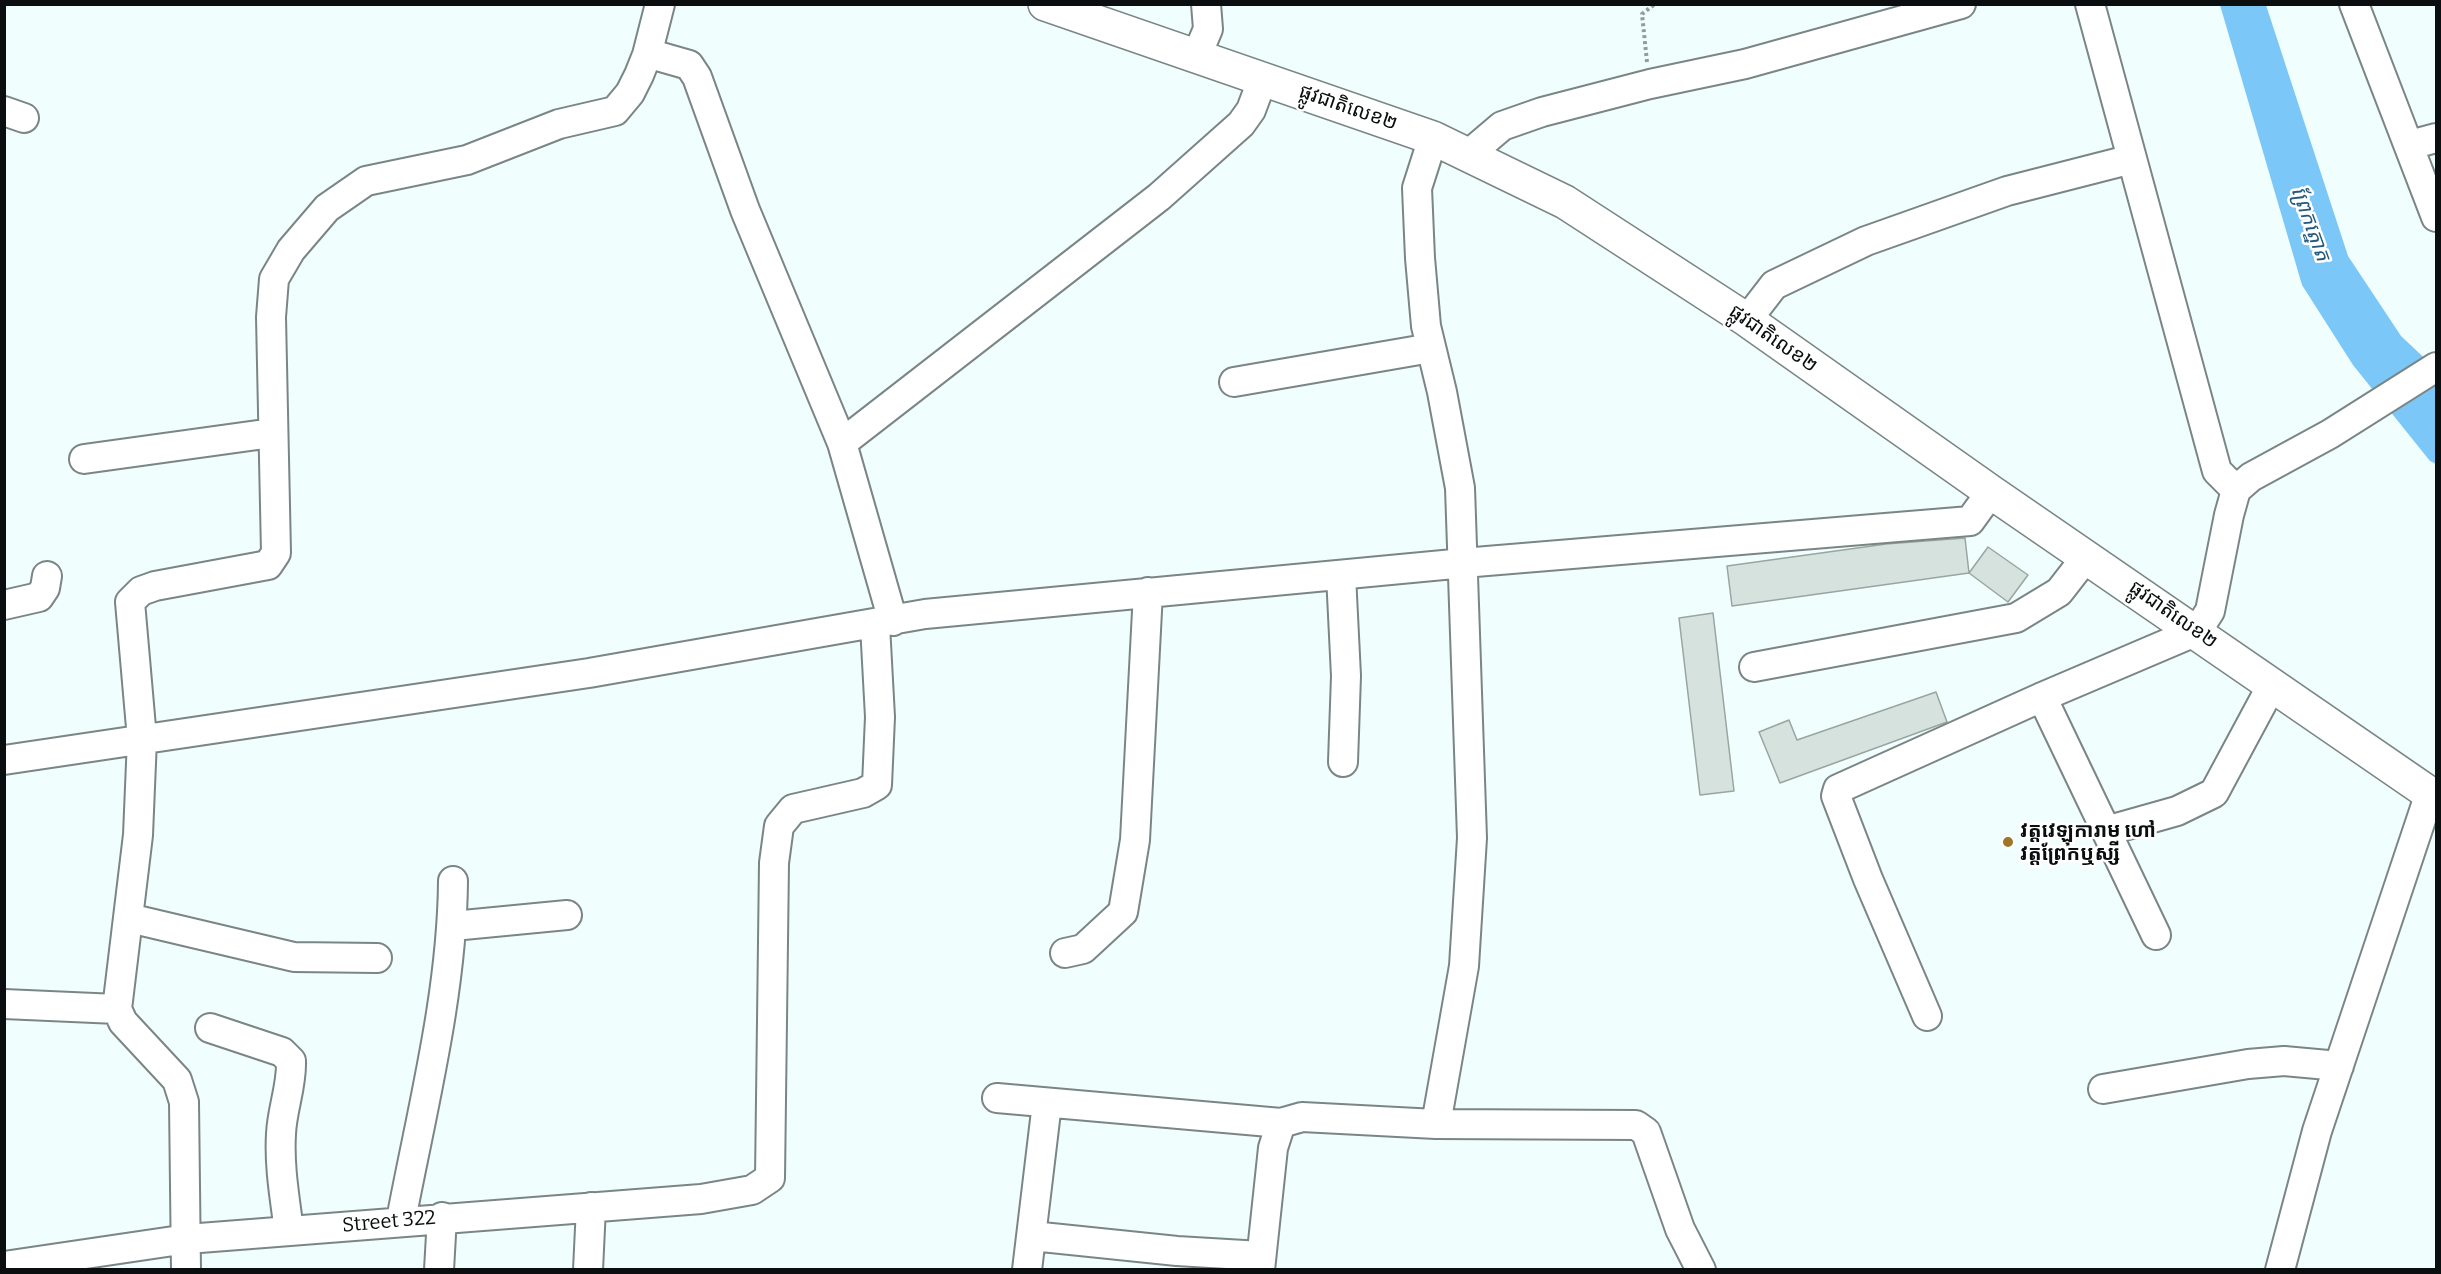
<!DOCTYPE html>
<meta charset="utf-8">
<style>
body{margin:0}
#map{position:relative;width:2441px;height:1274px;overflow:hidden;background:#f0fefd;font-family:Bitter,serif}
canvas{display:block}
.frame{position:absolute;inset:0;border:6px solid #0a0e0e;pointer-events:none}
</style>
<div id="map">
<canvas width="2441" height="1274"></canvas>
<div class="frame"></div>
</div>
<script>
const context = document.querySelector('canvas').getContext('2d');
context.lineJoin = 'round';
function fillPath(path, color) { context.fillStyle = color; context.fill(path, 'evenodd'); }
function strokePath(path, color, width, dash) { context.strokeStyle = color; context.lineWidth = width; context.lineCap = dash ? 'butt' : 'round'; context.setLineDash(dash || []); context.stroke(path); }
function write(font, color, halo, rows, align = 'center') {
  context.font = font + ' Bitter,"Noto Sans Khmer",serif'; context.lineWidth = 5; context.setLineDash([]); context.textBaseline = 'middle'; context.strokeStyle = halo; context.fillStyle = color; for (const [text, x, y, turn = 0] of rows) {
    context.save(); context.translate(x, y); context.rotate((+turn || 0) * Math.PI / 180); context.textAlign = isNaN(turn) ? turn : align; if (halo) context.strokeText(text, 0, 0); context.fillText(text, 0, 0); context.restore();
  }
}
fillPath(new Path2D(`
 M2220 5H2266L2348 256 2401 336 2436 369V464L2430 461 2353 365 2302 285Z`), '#7bc7f7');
const building = new Path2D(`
 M1965 538 1969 573 1732 606 1727 566 1886 544Z
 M1988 547 2028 575 2008 602 1969 573Z
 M1713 613 1734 791 1700 795 1679 618Z
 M1936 692 1947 722 1780 783 1759 732 1789 720 1797 740Z`);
fillPath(building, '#d6e2dd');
strokePath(building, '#9aa5a0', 1.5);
const minor = new Path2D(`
 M2090 4 2217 471 2236 490
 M2354 4 2436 217
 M1197 55 1208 29 1206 4
 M661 57 689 65 697 77 745 210 842 443 893 621
 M4 111 24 118
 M1433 138 1417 188 1420 258 1426 326 1442 392 1460 488 1472 838 1464 966 1436 1124
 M2410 145 2436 138
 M1469 154 1502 126 1542 112 1650 84 1745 64 1961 4
 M1747 320 1774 285 1866 241 2007 191 2132 159
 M1234 382 1431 348
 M842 443 1159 197 1241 124 1251 110 1263 78
 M84 459 272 433
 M1341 575 1346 676 1343 762
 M4 605 39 597 45 588 47 576
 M1754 667 2016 618 2059 592 2087 556
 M2042 697 2156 935
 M4 760 589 673 925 614 1475 562 1970 521 1991 492
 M2106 831 2177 811 2214 793 2272 685
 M129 918 294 957 377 958
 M453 926 567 915
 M1065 953 1083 949 1123 912 1135 840 1148 592
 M4 1004 117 1009
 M1927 1016 1868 879 1836 796 1838 789 2042 697 2197 631 2210 611 2229 515 2236 490 2251 477 2330 434 2436 367
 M210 1028 282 1052 291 1061C292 1086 282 1109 281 1134 279 1167 285 1199 289 1231
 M2103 1089 2248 1064 2284 1061 2339 1066
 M997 1098 1281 1123 1302 1117 1436 1124 1636 1125 1646 1132 1680 1229 1701 1270
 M401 1220C422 1109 452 995 453 881
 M1032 1236 1177 1251 1261 1256
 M4 1266 187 1239 701 1199 752 1190 770 1178 774 863 779 826 793 809 863 793 877 785 880 717 875 625
 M186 1270 184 1102 177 1080 123 1022 117 1009 138 835 142 739 130 602 141 591 155 586 268 565 276 553 271 317 274 279 291 250 327 208 366 181 467 160 559 124 615 111 630 93 639 75 647 55 660 4
 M439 1270 442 1217
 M588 1270 591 1207
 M1027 1270 1047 1103
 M1260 1270 1273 1148 1281 1123
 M2280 1270 2317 1131 2430 793`);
const highway = new Path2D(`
 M1045 4 1433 138 1565 202 1747 320 1991 492 2436 798`);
strokePath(minor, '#7a8685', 32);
strokePath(highway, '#7a8685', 36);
strokePath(new Path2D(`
 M1647 62 1642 14 1655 4`), '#929c9c', 4, [3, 3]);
strokePath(minor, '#fff', 28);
strokePath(highway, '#fff', 33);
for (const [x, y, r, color] of [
 [2008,842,6,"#a17526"]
]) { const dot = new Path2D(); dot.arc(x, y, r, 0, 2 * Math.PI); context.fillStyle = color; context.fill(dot); strokePath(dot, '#fff', 2); }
write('20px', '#0a0e0e', '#fff', [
 ["ផ្លូវជាតិលេខ២",1348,108,19],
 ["ផ្លូវជាតិលេខ២",1773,339,35],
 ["ផ្លូវជាតិលេខ២",2173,615,35],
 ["Street 322",389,1222,-5]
]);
write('bold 20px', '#0a0e0e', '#fff', [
 ["វត្តវេឡុការាម ហៅ",2020,831],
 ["វត្តព្រែកឬស្សី",2020,854]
], 'left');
write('italic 21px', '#245b7d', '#fff', [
 ["ព្រែកត្នោត",2310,224,70]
]);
</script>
